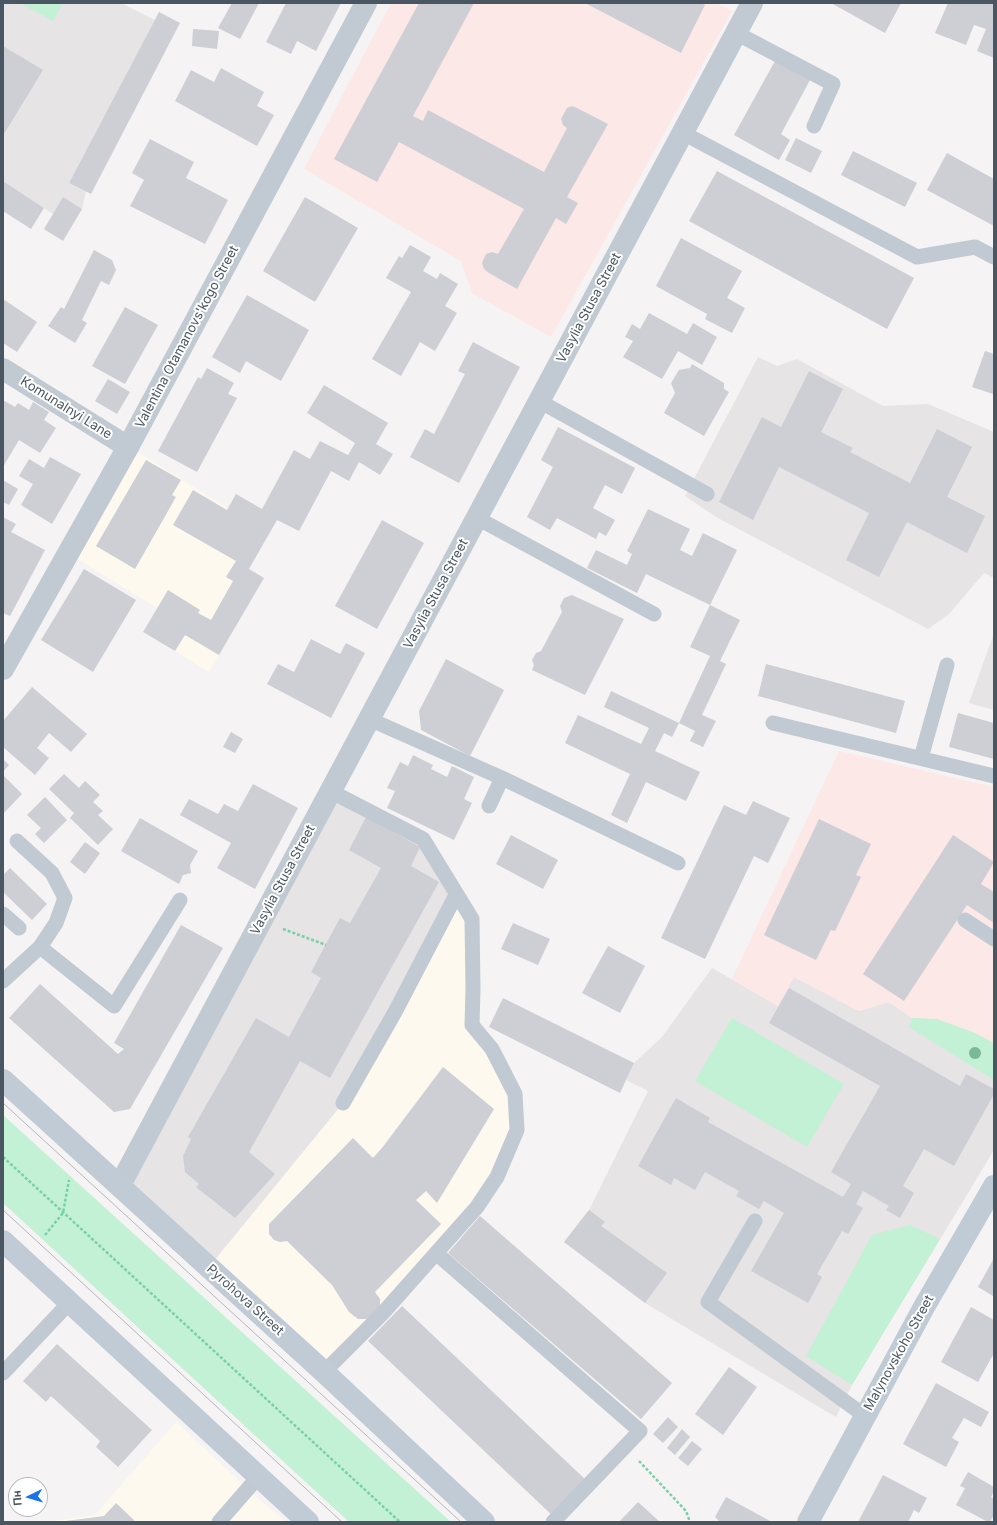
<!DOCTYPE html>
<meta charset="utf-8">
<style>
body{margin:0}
#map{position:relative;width:997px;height:1525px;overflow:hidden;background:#f5f3f3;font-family:Inter,sans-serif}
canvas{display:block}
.frame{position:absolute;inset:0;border:4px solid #4a5661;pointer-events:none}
.north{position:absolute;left:8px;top:1477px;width:40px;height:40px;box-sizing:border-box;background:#fff;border:1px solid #b7bbc0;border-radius:50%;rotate:265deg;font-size:11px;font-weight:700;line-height:16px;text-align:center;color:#4a5661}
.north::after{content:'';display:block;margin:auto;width:14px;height:18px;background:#1a73e8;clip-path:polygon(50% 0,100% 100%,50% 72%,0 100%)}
</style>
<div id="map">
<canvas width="997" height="1525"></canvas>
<div class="frame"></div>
<div class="north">Пн</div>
</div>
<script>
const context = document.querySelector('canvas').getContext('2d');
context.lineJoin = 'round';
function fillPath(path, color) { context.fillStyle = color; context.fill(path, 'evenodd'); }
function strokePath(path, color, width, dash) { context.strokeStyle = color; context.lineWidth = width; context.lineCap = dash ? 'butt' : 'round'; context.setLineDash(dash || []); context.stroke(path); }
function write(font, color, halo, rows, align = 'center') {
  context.font = font + ' Inter,sans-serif'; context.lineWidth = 4; context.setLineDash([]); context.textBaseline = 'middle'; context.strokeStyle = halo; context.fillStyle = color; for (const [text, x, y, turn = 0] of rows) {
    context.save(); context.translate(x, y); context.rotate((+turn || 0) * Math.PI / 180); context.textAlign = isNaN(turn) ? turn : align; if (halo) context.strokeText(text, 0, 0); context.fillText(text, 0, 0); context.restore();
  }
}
fillPath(new Path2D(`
 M136 451 269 534 249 569 264 578 209 672 143 632 157 608 76 558Z
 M456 895 472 919V1025L515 1094 517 1130 477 1207 324 1372 209 1267 343 1103Z
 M176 1422 262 1502 286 1522H56L58 1520 95 1515Z`), '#fdf9ef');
fillPath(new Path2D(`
 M3 3H121L155 20 69 183 86 191 82 209 63 198 53 214 3 181Z
 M758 357 777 366 797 359 883 406 928 404 994 432V578L984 573 949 614 928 629 716 517 685 496Z
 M994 633V710L969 703Z
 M330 791 423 839 456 895 343 1103 209 1267 120 1185Z
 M712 968 778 1006 794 977 859 1011 889 1002 912 1018 937 1019 994 1043V1150L852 1385 836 1417 645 1303 564 1242 589 1210 648 1091 626 1080 634 1063 662 1037Z`), '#e6e4e5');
fillPath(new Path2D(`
 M391 3H716L732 11 551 337 472 293 461 261 304 169Z
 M839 751 994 787V1043L973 1032 937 1019 912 1018 889 1002 859 1011 794 977 778 1006 732 979Z`), '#fce8e6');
fillPath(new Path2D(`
 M20 3H63L53 21Z
 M732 1018 844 1084 807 1147 695 1081Z
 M912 1018 937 1019 973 1032 994 1043V1080L909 1027Z
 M3 1115 451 1522H349L3 1203Z
 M910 1225 940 1239 852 1385 806 1356 872 1235Z`), '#c3f1d5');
fillPath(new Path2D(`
 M232 3H259L240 39 218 28Z
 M286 3H341L316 51 297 41 291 54 266 42Z
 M419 3H474L413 116 423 121 428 110 544 172 567 128 563 125 561 119 567 108 572 106 577 108 608 124 567 197 578 203 566 224 556 218 517 289 489 273 484 269 482 263 486 254 492 252 498 254 524 209 399 142 377 182 334 159Z
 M585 3H702L705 5 681 53Z
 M831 3H901L885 33Z
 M948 3H994V58L977 51 986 29 974 25 966 45 935 33Z
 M159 12 180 23 91 194 69 183Z
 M193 29 219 31 217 49 192 46Z
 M3 46 43 70 4 134H3Z
 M775 61 810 80 781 134 790 140 779 160 734 135Z
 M221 68 264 92 257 106 274 115 257 146 175 101 191 70 214 82Z
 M796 138 822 151 811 173 785 160Z
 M150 139 194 162 186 178 228 200 205 244 130 206 144 180 132 173Z
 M853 151 917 183 905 207 841 175Z
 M947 153 994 179V226L927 190Z
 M717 171 914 278 887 329 689 221Z
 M3 181 44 208 31 229 3 211Z
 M63 197 82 209 63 241 44 229Z
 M305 197 358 228 315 302 263 271Z
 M681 238 742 271 727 298 745 308 732 333 705 319 707 314 656 286Z
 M410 245 431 257 423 271 437 279 440 273 458 284 445 306 457 313 435 351 420 342 401 376 372 359 411 292 386 278 399 256 402 258Z
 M94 250 112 260 116 270 109 285 101 281 82 320 87 323 75 343 48 326 61 307 64 309Z
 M247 295 309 330 281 381 246 361 240 373 212 357Z
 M3 299 37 322 17 352 3 343Z
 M125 307 158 325 125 384 92 366Z
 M649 313 687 334 693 323 717 337 702 365 678 351 662 379 623 357 633 341 625 337 632 324 640 329Z
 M473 342 520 367 459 483 410 457 425 429 434 434 465 374 458 371Z
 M985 351 994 354V391L993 394 972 387Z
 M692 364 724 383V389L729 392 704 436 664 413 675 393 671 383 679 370 690 368Z
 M207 368 234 383 228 394 237 398 197 472 158 451 198 377 201 379Z
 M809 371 843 389 821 432 853 448 850 452 910 483 937 429 972 447 947 497 985 516 967 553 907 522 879 577 846 560 869 513 779 467 753 520 719 502 762 417 781 427Z
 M108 379 130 392 117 414 95 401Z
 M324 385 388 423 376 444 393 454 380 475 359 462 349 481 331 471 299 531 277 520 249 569 264 578 219 655 185 635 175 651 143 632 168 590 200 610 198 613 211 620 233 581 226 577 236 561 173 525 193 490 227 510 236 494 262 509 294 450 310 459 320 441 348 455 355 443 307 413Z
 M3 400 15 407 18 403 29 410 33 402 49 412 44 420 56 428 40 453 19 440 3 467Z
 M558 427 635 468 622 494 605 485 593 508 615 520 606 536 599 532 596 539 557 518 550 530 527 517 553 467 541 460Z
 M50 457 81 474 52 524 21 505 33 484 19 476 29 459 44 468Z
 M146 460 181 480 172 495 176 497 135 569 96 546Z
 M3 480 18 489 9 505 3 502Z
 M648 509 690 529 680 550 692 556 703 533 737 550 710 605 646 574 637 593 587 568 596 550 627 565 632 554 627 551Z
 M3 517 16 524 11 532 45 550 10 616 3 613Z
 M382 520 424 543 377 629 335 606Z
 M84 569 136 600 93 672 41 640Z
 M572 595 624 619 585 695 532 670 534 665 532 660 536 653 541 651 562 612 560 606 564 598Z
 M710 605 740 620 720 661 726 664 702 715 716 721 703 747 690 741 695 731 679 723 672 737 664 733 655 751 700 772 686 801 646 782 627 823 611 815 630 774 565 743 578 715 641 744 649 728 604 707 611 691 679 723 710 656 690 647Z
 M311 639 340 654 346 643 365 653 331 718 267 684 278 664 294 672Z
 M446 659 504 690 470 756 421 730 419 711Z
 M766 664 905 701 896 733 758 696Z
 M32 687 87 734 71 752 49 733 37 748 49 758 35 775 3 747V721Z
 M958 713 994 723V759L949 747Z
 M231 732 243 739 235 753 223 747Z
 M413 755 433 765 431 769 447 777 452 766 474 777 464 799 472 803 454 840 387 808 395 791 387 788 400 762 408 766Z
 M3 759 9 765 3 772Z
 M64 774 79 788 85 781 100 795 93 802 103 811 98 815 113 829 98 845 70 818 74 813 49 789Z
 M3 775 22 794 3 814Z
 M253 784 298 808 255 889 217 868 231 843 180 815 189 799 218 814 224 804 238 811Z
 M45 797 67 820 44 843 35 834 41 828 27 815Z
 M753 801 790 818 768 863 754 856 705 959 661 938 724 805 746 815Z
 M366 817 420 847 411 866 439 882 330 1078 300 1061 249 1152 275 1174 235 1218 196 1187 199 1184 185 1172 183 1156 191 1139 188 1137 256 1018 289 1037 321 978 311 972 340 918 350 923 381 868 349 850Z
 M140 818 198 851 190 865 191 873 183 875 179 884 121 851Z
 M819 819 871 844 856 875 861 877 835 931 831 930 816 960 764 935Z
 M511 835 558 860 543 889 496 864Z
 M953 835 994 862 981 884 994 892V923L967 905 904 1001 863 974Z
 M85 842 100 853 85 874 70 862Z
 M10 868 47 904 32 920 3 892V875Z
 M513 923 550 939 538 965 501 949Z
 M181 925 223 948 130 1109 114 1112 9 1018 40 984 118 1054 124 1049 114 1043Z
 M608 946 645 966 620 1013 582 993Z
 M789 988 960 1086 966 1074 994 1089V1094L954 1166 924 1149 903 1186 914 1193 900 1218 886 1210 889 1206 863 1191 856 1204 863 1208 848 1234 842 1231 817 1274 822 1277 808 1303 751 1271 784 1213 764 1201 759 1209 736 1196 739 1191 705 1172 695 1190 674 1178 671 1185 638 1166 676 1098 710 1118 708 1122 843 1197 851 1184 831 1172 880 1086 769 1023Z
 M503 998 634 1063 620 1093 489 1027Z
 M443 1067 494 1109 437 1203 426 1191 416 1200 441 1224 375 1292 380 1299V1307L368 1319H358L349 1312 332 1285 287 1241 280 1242 274 1240 269 1234V1224L353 1138 373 1158 382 1148Z
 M589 1210 605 1222 601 1226 667 1273 645 1303 564 1242Z
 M480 1216 672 1383 641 1419 448 1253Z
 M994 1258V1294L993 1296 978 1287Z
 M402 1306 587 1481 554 1517 368 1341Z
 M971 1307 994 1320V1353L978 1382 941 1362Z
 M57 1344 152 1430 118 1467 96 1447 100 1441 51 1396 46 1402 23 1381Z
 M729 1367 757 1387 723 1435 695 1414Z
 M936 1383 989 1412 981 1427 964 1418 952 1438 959 1442 946 1467 903 1444Z
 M668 1417 678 1427 663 1443 653 1434Z
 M682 1429 690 1437 675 1455 667 1448Z
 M692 1441 702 1449 688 1466 678 1458Z
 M968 1472 994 1487V1491L991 1497 994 1499V1515L990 1522H988L956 1505 965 1488 960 1486Z
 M883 1475 927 1498 919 1513 914 1510 908 1522H858Z
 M726 1497 772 1522H720L715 1517Z
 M638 1502 660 1522H619Z
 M116 1503 136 1522H58L104 1516Z`), '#cdcfd5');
strokePath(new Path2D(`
 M283 929 326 945
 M3 1157 400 1522
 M45 1235 63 1213 69 1180
 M639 1461 686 1511 690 1522`), '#7ad0a6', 2.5, [3, 2]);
strokePath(new Path2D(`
 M736 33 833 84 814 126
 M683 133 917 257 975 247 994 257
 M539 401 707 494
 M477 518 654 614
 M369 719 502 778 489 806
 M773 723 994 776
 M921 758 947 665
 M502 778 678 863
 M17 841 52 873 65 898 56 923 40 947
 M3 914 19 928
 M965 920 994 939
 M3 981 40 947 114 1006 180 900
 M343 1103 395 1012 456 895
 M755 1221 708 1302 865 1416
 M436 1253 640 1431 553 1522
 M324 1372 382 1314 477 1207 497 1177 517 1130 515 1094 492 1049 472 1025 473 989 472 919 423 839 330 791
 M3 1373 70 1302
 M219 1522 259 1476`), '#c1cad2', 15);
strokePath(new Path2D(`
 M3 369 128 447
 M3 669 128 447 366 3
 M120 1185 752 3`), '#c1cad2', 22);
strokePath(new Path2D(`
 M3 1080 324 1372 484 1522
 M3 1241 308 1522
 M808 1522 924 1307 994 1186`), '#c1cbd6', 22);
strokePath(new Path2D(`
 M3 1103 461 1522
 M3 1210 342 1522`), '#b5b8bd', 1);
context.fillStyle = '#7bb799';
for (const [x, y] of [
 [975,1053]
]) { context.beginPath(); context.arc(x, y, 6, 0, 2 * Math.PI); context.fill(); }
write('13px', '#4a5661', '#fff', [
 ["Vasylia Stusa Street",589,308,-62],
 ["Valentina Otamanovs'kogo Street",187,337,-62],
 ["Komunalnyi Lane",66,408,32],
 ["Vasylia Stusa Street",436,594,-62],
 ["Vasylia Stusa Street",283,880,-62],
 ["Pyrohova Street",245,1300,42],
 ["Malynovskoho Street",899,1353,-61]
]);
</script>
